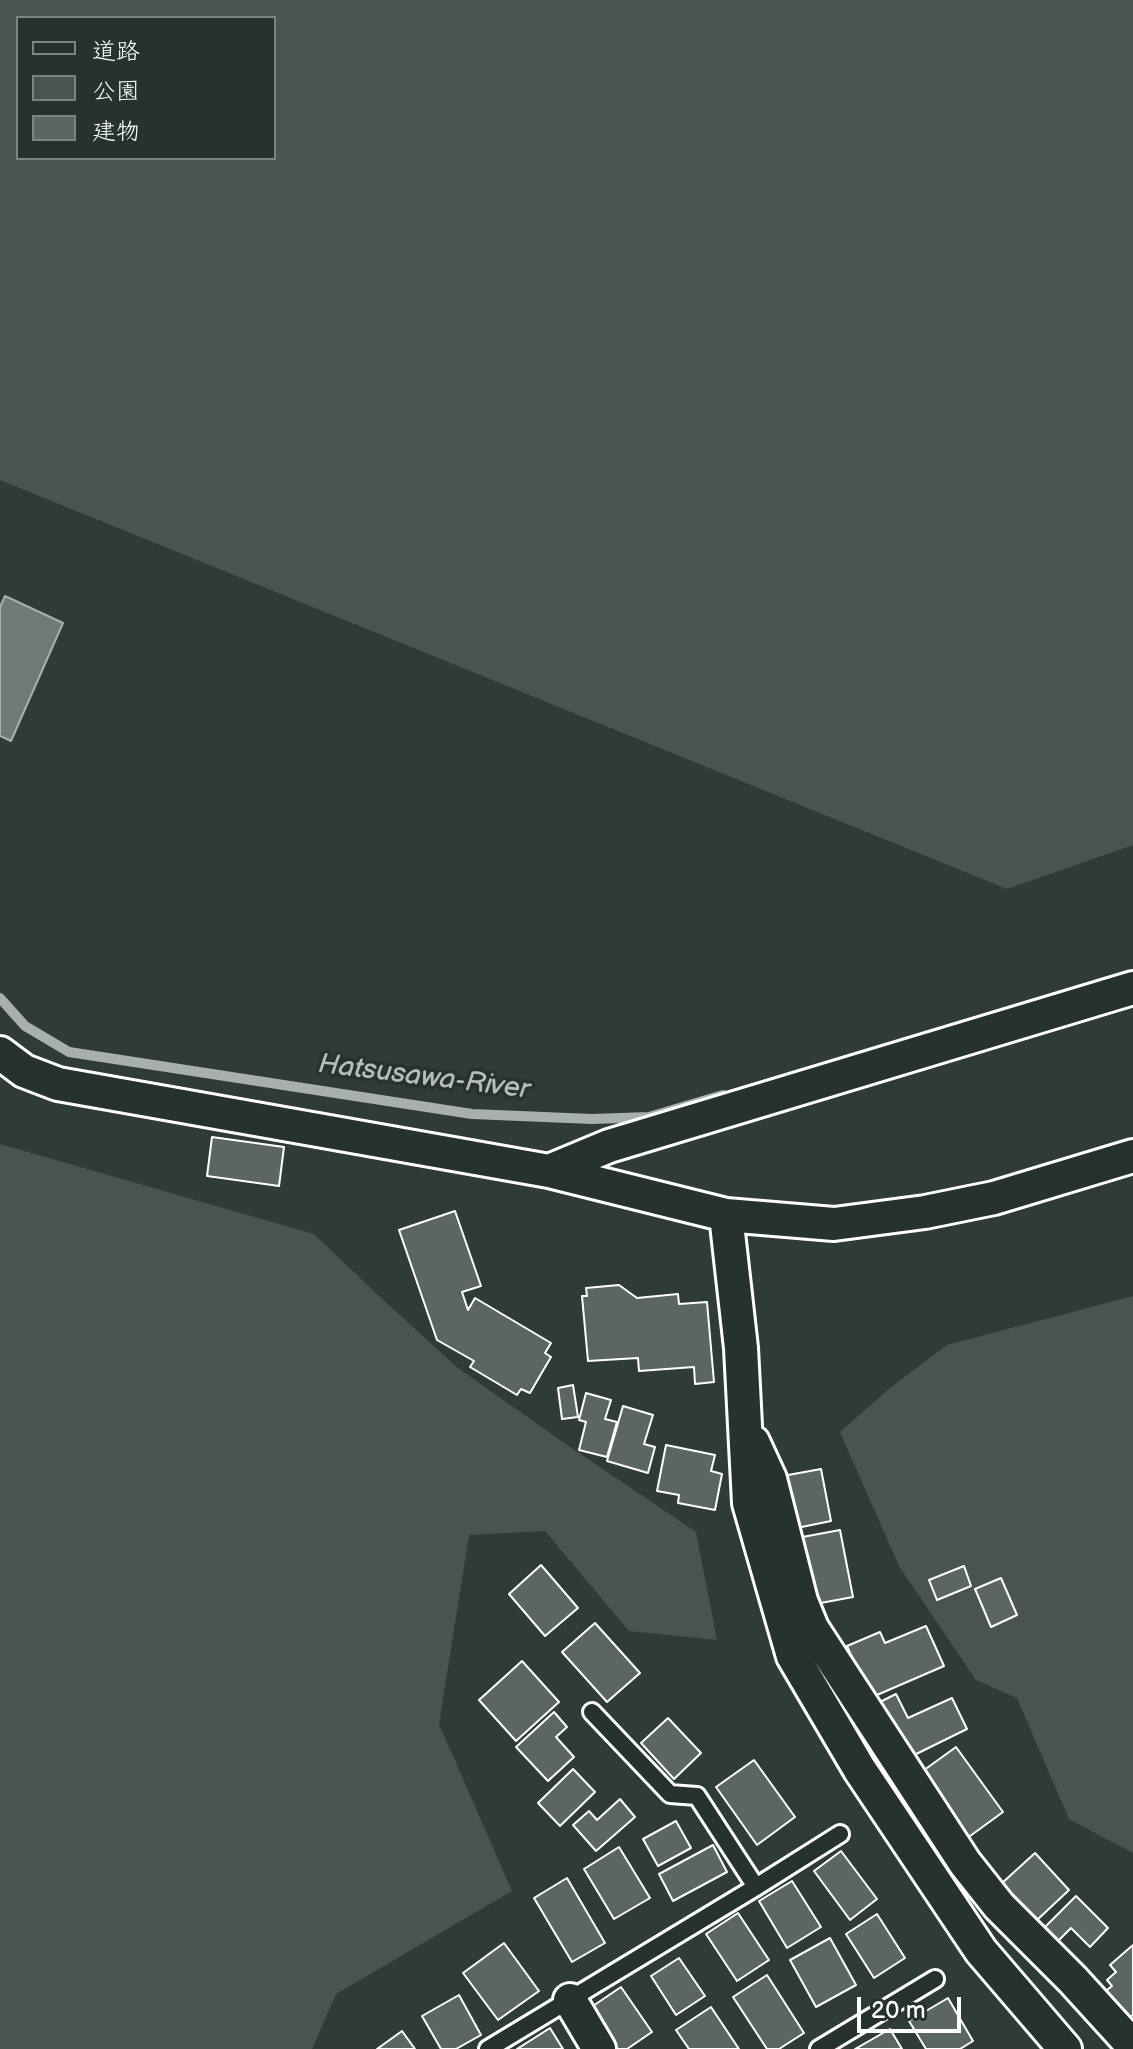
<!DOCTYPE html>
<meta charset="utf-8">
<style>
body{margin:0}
#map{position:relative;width:1133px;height:2049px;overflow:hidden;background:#2f3b35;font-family:"Balsamiq Sans","Klee One",sans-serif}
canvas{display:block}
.legend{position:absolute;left:16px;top:16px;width:260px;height:144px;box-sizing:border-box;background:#26332d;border:2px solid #7d8581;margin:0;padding:10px 14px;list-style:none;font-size:24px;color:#fff}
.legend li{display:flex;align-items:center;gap:16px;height:40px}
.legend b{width:40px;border:2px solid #7d8581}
.scale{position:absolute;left:857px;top:1997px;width:104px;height:36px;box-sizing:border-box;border:4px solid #fff;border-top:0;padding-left:10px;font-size:24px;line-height:28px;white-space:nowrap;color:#fff;-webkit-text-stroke:6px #26332d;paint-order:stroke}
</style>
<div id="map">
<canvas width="1133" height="2049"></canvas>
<ul class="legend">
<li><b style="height:10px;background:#26332d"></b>道路</li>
<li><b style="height:22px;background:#4a544f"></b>公園</li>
<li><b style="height:22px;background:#5b6661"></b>建物</li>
</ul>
<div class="scale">20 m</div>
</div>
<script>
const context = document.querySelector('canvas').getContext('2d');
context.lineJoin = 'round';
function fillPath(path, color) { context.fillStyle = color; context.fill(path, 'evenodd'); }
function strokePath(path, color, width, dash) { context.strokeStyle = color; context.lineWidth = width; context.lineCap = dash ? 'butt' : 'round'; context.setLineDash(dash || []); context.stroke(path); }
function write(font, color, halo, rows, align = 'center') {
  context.font = font + ' "Balsamiq Sans",sans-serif'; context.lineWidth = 7; context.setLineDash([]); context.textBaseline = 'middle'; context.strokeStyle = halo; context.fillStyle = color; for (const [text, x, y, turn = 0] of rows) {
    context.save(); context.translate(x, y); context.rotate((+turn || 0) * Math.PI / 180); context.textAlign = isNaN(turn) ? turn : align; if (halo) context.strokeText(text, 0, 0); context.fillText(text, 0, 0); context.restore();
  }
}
fillPath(new Path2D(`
 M0 0H1133V845L1007 889 0 480ZM274 18V158H18V18Z
 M0 1144 314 1234 379 1296 458 1368 557 1438 696 1532 717 1640 629 1631 545 1531 469 1535 439 1724 512 1891 336 1994 312 2049H0Z
 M1133 1296V1853L1069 1819 1017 1698 976 1680 899 1566 840 1432 890 1388 947 1345Z`), '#4a544f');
const water = new Path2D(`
 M5 596 63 623 11 741 0 736V607Z`);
fillPath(water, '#707975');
strokePath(water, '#a9afac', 2);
strokePath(new Path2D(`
 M0 998 25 1026 69 1052 472 1114 592 1119 649 1117 723 1095`), '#a9afac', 10);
const building = new Path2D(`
 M212 1137 284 1147 279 1186 207 1176Z
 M455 1211 481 1286 462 1292 468 1310 475 1298 551 1343 545 1353 551 1357 530 1393 521 1389 517 1395 470 1367 474 1361 437 1340 399 1230Z
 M619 1285 637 1298 678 1294 679 1304 707 1302 714 1382 695 1384 694 1367 639 1371 638 1358 588 1361 582 1296H587L586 1288Z
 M573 1385 578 1417 562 1419 558 1388Z
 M586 1393 611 1400 605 1419 617 1422 607 1457 579 1450 586 1422 579 1420Z
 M623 1406 653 1415 644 1444 655 1447 648 1473 607 1461Z
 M666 1445 715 1455 711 1471 722 1474 715 1510 678 1503 679 1495 657 1491Z
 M821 1469 831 1521 787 1530 777 1477Z
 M840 1530 853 1597 810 1605 797 1538Z
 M541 1565 578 1608 545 1636 509 1594Z
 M964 1566 971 1586 937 1600 929 1580Z
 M1001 1578 1017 1615 991 1627 975 1589Z
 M595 1623 640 1673 607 1702 562 1652Z
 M926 1626 944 1666 870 1698 847 1646 880 1632 885 1643Z
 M522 1661 559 1702 516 1741 479 1700Z
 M896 1694 908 1718 952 1698 967 1729 904 1760 876 1704Z
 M554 1712 567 1727 556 1737 574 1757 548 1781 516 1747Z
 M668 1718 701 1753 674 1779 641 1743Z
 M956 1747 1003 1812 966 1839 920 1773Z
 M754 1760 795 1817 757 1845 716 1787Z
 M573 1769 595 1792 560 1826 538 1803Z
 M620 1799 635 1817 596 1851 573 1825 589 1811 597 1820Z
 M676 1821 691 1848 658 1866 643 1839Z
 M713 1845 727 1872 673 1901 659 1874Z
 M619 1847 650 1898 614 1919 584 1869Z
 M841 1851 877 1899 850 1920 814 1871Z
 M1035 1853 1069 1890 1036 1921 1001 1884Z
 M567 1878 605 1943 572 1962 534 1898Z
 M792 1881 821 1927 787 1948 759 1901Z
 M1076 1896 1108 1928 1090 1947 1071 1928 1056 1943 1042 1930Z
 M738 1913 769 1960 737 1981 706 1934Z
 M877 1914 905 1958 874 1978 846 1934Z
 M830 1938 856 1985 816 2007 790 1960Z
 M504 1943 539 1991 498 2020 463 1973Z
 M1133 1945V2015L1127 2020 1103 1993 1112 1986 1107 1980 1116 1972 1110 1965Z
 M679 1958 705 1996 676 2015 651 1976Z
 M767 1975 804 2033 779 2049H767L733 1997Z
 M621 1987 652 2032 627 2049H614L587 2010Z
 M459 1995 481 2035 456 2049H441L422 2016Z
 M948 1998 973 2041 960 2049H926L909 2021Z
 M711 2007 739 2049H689L676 2030Z
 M550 2028 563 2049H517Z
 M890 2029 902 2049H855Z
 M402 2031 415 2049H377Z`);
fillPath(building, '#5b6661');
strokePath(building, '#fff', 2);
const lane = new Path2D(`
 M592 1712 670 1794 697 1796 756 1887
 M488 2049 756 1887 840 1834
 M819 2049 935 1979`);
const street = new Path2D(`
 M0 1053 24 1071 58 1084 549 1171 726 1215 834 1224 925 1212 994 1198 1133 1156
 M549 1171 609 1146 1133 988
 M726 1215 741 1348 749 1503 793 1656 860 1770 981 1951 1065 2049
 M753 1442 770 1479 801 1601 812 1628 965 1863 999 1906 1073 1980 1133 2046
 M570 2000 599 2049`);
strokePath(lane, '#fff', 22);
strokePath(street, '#fff', 38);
strokePath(lane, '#26332d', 16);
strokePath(street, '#26332d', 32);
write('italic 28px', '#b8bcba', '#26332d', [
 ["Hatsusawa-River",424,1078,7]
]);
</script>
